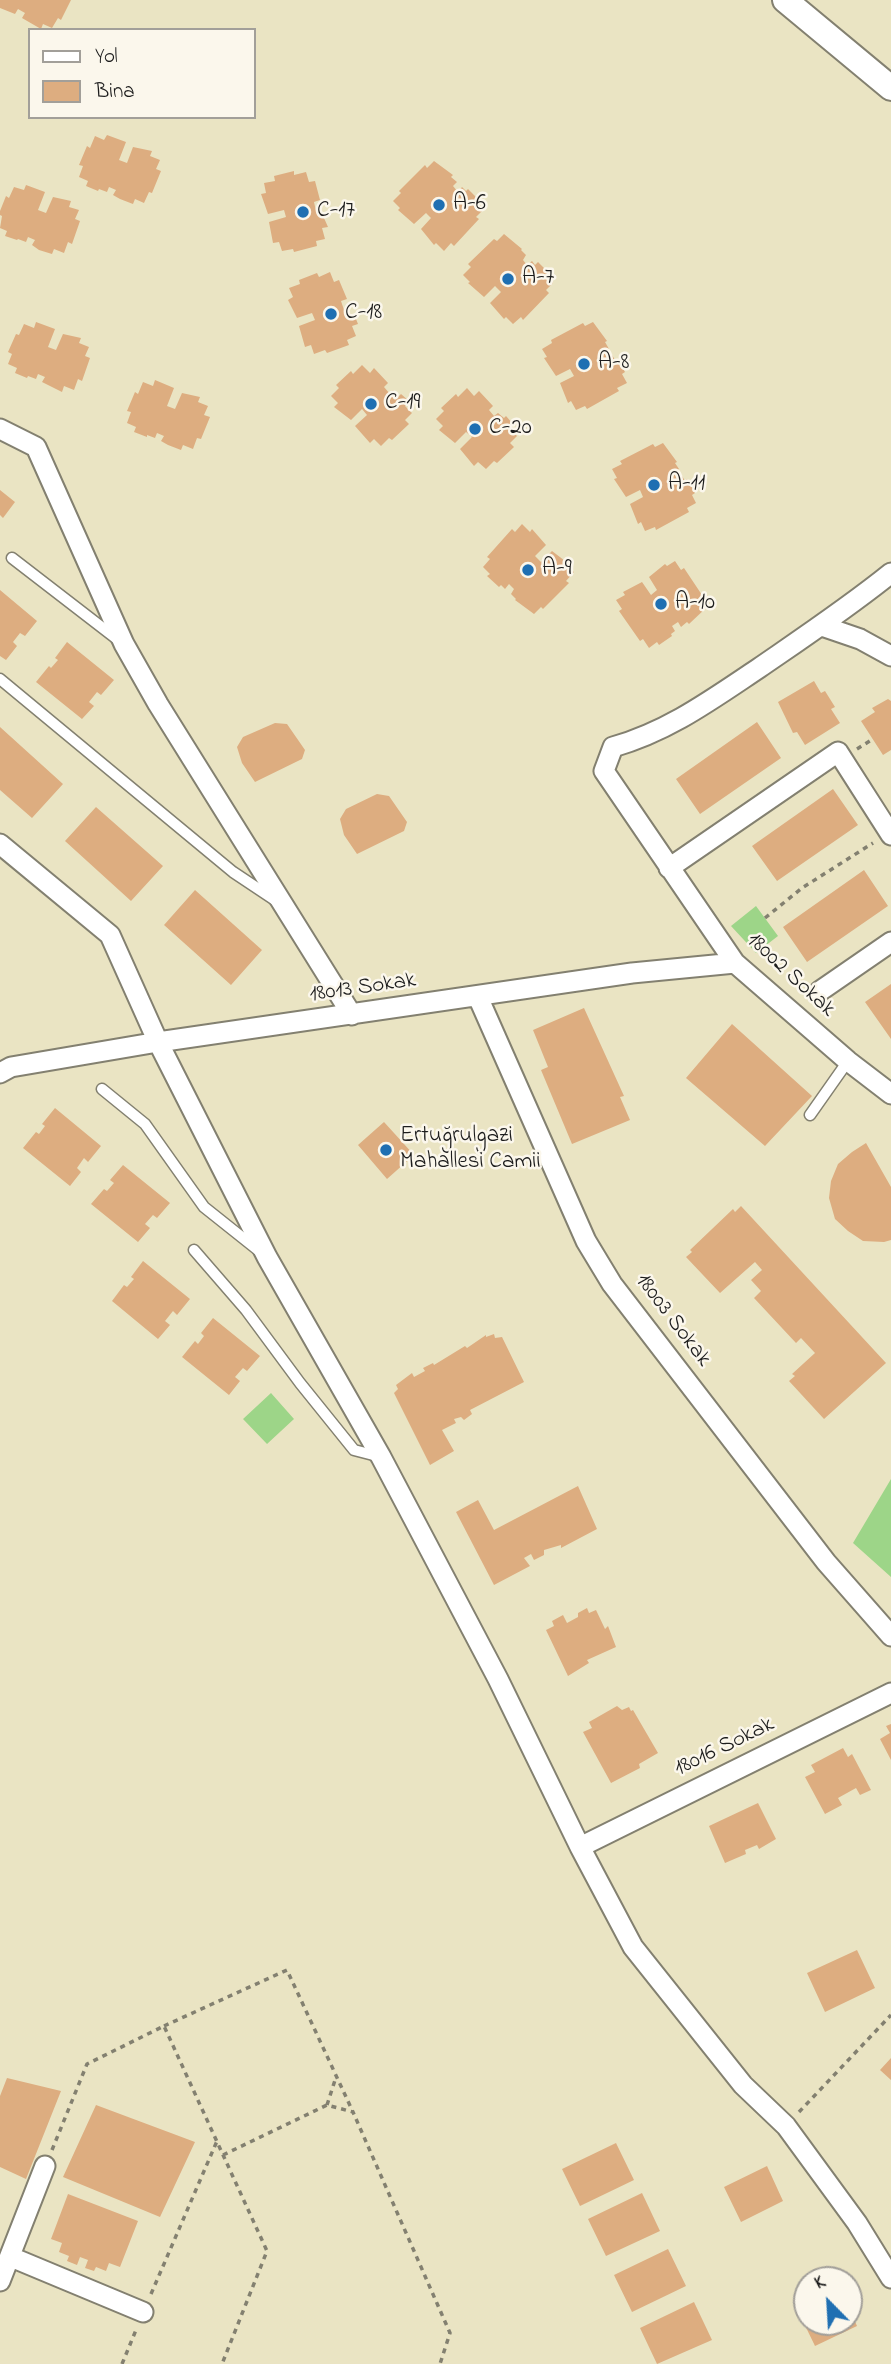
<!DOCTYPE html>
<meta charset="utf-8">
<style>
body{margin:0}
#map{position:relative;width:891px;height:2364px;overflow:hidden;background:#eae4c3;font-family:"Indie Flower",sans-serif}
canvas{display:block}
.legend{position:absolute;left:28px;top:28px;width:228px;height:91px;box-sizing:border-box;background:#fbf7ec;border:2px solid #a29f99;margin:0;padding:9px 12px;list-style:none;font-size:21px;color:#1c1c1c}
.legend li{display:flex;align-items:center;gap:14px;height:35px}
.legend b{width:35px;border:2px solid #a29f99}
.north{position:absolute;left:793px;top:2266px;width:70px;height:70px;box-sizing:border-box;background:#fbf7ec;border:2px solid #a29f99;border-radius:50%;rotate:336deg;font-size:19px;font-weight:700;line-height:28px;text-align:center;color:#1c1c1c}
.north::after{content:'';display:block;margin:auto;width:24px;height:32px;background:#1f6fb2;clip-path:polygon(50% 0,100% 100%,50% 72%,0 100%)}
</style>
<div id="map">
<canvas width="891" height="2364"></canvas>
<ul class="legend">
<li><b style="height:9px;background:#fff"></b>Yol</li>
<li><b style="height:19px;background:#ddad80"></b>Bina</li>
</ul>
<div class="north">K</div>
</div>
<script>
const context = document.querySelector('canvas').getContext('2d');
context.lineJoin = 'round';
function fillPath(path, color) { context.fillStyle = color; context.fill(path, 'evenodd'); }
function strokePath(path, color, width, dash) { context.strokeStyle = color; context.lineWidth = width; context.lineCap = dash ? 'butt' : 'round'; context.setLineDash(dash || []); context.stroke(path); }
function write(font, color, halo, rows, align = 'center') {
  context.font = font + ' "Indie Flower",sans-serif'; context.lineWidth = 5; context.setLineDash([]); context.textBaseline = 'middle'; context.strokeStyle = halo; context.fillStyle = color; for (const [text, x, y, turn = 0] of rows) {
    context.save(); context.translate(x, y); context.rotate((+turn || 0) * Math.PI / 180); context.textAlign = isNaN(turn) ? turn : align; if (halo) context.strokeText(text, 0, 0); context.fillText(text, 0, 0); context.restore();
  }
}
fillPath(new Path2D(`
 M756 906 778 936 756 953 731 926Z
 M271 1393 294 1419 267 1444 243 1419Z
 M891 1479V1577L853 1543Z`), '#9dd588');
fillPath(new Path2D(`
 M0 0H71L61 20 58 18 52 28 43 24 41 29 22 18 25 13 18 9 15 14 0 8Z
 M107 135 126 142 119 160 127 163 133 147 152 151 150 156 160 160 156 169 161 171 152 193 149 192 144 203 135 199 133 204 120 199 113 195 116 190 109 187 107 192 99 189 98 191 86 186 88 181 79 177 83 166 79 165 87 146 90 148 95 136 104 140Z
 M434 161 453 175 451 177 457 182 453 186 458 192 462 187 466 191 468 189 479 200 477 202 484 209 476 217 479 219 454 246 451 243 444 251 436 243 434 245 421 229 431 218 426 213 414 224 398 210 400 208 393 201 401 193 399 191 425 165 427 168Z
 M294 171V175L306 172 309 182 315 181 320 200 314 202 316 211 320 209 328 227 322 228 325 239 316 241 317 246 294 252 293 249 282 251 279 242 273 243 269 222 286 217 284 210 268 214 261 194 266 193 264 183 275 181 274 176Z
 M26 185 45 192 38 210 46 213 53 197 71 201 69 207 79 210 75 219 80 221 72 244 68 242 64 253 54 249 52 254 39 250 32 245 35 240 28 237 26 242 18 239 17 240 5 236 7 231 0 228 2 216 0 215V211L6 196 9 198 14 187 24 190Z
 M504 234 522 249 521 250 526 255 523 260 527 265 532 261 535 265 538 262 549 273 547 276 553 283 546 290 549 293 523 320 521 317 513 324 506 317 504 319 490 303 501 292 495 286 484 297 468 283 470 282 463 275 471 267 468 264 494 239 497 241Z
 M330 272 334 282 339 280 347 299 341 301 344 310 348 308 351 315 354 314 358 324 352 326 356 336 347 340 349 345 327 353 325 350 314 354 311 345 305 347 299 326 315 320 312 313 297 318 288 300 293 297 289 288 300 284 299 280 317 273 319 277Z
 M36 322 55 329 48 347 56 350 63 334 81 338 79 343 89 347 85 356 90 358 82 381 78 379 74 390 64 386 62 392 42 382 45 377 38 374 36 379 28 376 27 378 15 373 17 368 8 364 12 354 8 352 16 334 19 335 24 324 34 328Z
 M593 322 607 341 605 342 609 349 604 352 607 358 612 355 615 360 618 359 625 372 622 374 627 383 617 388 619 391 587 409 585 406 576 410 571 401 568 403 560 383 574 376 570 369 556 376 544 358 547 357 542 349 552 343 551 340 583 323 585 326Z
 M362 365 370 373 374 368 388 383 384 387 390 394 393 390 399 396 401 394 409 401 405 406 412 413 405 420 409 424 392 440 389 438 381 446 374 439 370 443 355 426 367 415 362 409 351 420 334 407 338 403 331 396 339 388 336 385 351 371 353 374Z
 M155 380 174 388 167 406 175 409 182 393 200 397 198 402 208 406 204 415 210 417 201 439 197 438 193 449 183 445 181 450 168 445 161 441 164 436 157 433 155 438 147 435V437L134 432 136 427 127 423 131 412 127 411 135 392 138 394 143 382 153 386Z
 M467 388 474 396 479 391 493 406 489 410 494 416 498 413 504 418 506 416 513 424 509 428 517 436 510 443 514 447 497 463 494 461 486 469 478 462 474 466 460 449 472 437 466 432 455 443 439 430 443 426 436 419 444 411 441 408 456 394 458 397Z
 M663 443 677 462 675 463 679 469 674 473 677 479 682 476 685 481 687 479 695 493 692 495 696 503 687 508 689 512 656 530 655 527 645 531 641 522 638 524 630 504 643 497 640 490 626 497 614 479 617 478 612 469 622 464 620 461 653 444 655 447Z
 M0 490 15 502 3 518 0 515Z
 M522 524 530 532 532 529 546 545 535 556 541 562 552 551 569 564 567 566 574 572 566 581 569 583 543 609 541 607 534 614 515 600 516 599 511 594 514 589 509 584 505 589 501 585 499 587 487 576 490 574 483 567 490 559 487 557 512 529 515 532Z
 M675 561 681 570 684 568 704 598 701 601 706 608 689 624 687 622 681 627 678 622 672 626 675 631 671 634 672 636 659 645 657 642 649 648 643 639 640 641 619 611 622 609 616 600 625 595 623 592 642 582 651 595 657 590 649 577 665 564 667 566Z
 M0 590 37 621 25 636 20 633 13 642 17 646 6 660 0 656Z
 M67 642 114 680 101 695 97 692 89 702 94 706 82 719 36 682 49 666 51 668 58 660 55 658Z
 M814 681 821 693 825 691 835 707 831 709 840 723 805 745 797 732 793 733 778 702Z
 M888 699 891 701V750L883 755 861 721 875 712 872 708Z
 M757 722 781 758 700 814 676 779Z
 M275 723 287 724 305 750 302 759 255 782 242 763 237 747 243 737Z
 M0 727 63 784 32 818 0 790Z
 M833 789 858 825 777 881 752 846Z
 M377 794 389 796 407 822 404 831 357 854 344 835 340 819 346 809Z
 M96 807 163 866 131 901 65 841Z
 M864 870 888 906 807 962 783 927Z
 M195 890 262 950 231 985 164 925Z
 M891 984V1039L865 1002Z
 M584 1008 624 1096 620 1097 630 1120 572 1144 541 1070 548 1067 533 1030Z
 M732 1024 812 1096 765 1146 686 1078Z
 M55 1108 101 1146 88 1162 84 1158 77 1168 81 1172 70 1186 23 1148 36 1132 39 1134 45 1126 42 1124Z
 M384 1122 414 1155 387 1179 358 1145Z
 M866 1143 891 1187V1240L884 1242 863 1241 848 1231 835 1219 829 1198 831 1181 838 1164 852 1152Z
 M123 1165 170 1203 157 1218 153 1215 145 1224 150 1228 138 1242 91 1204 104 1189 107 1191 114 1183 110 1180Z
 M741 1206 886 1363 824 1419 789 1381 795 1376 792 1374 815 1353 801 1338 796 1343 754 1298 761 1291 751 1280 762 1270 755 1262 720 1293 686 1257 692 1252 690 1250 733 1209 735 1212Z
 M143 1261 190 1299 177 1315 173 1311 165 1321 170 1325 158 1339 112 1301 124 1285 127 1287 134 1279 131 1277Z
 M213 1318 260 1356 247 1371 243 1368 235 1377 240 1381 229 1395 182 1357 195 1341 198 1344 204 1336 201 1333Z
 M494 1334 495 1338 502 1337 524 1382 470 1410 472 1414 464 1420 461 1417 454 1419 456 1423 442 1430 454 1451 430 1465 394 1393 398 1389 396 1385 412 1373 414 1377 425 1371 423 1368 433 1363 434 1365 465 1346 467 1348 486 1335V1337Z
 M578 1486 597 1529 561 1548V1545L544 1550V1555L534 1560 531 1554 524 1558 530 1566 494 1585 456 1512 478 1500 494 1530Z
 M587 1608 589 1613 596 1610 605 1629 608 1626 616 1647 587 1660 589 1663 568 1676 546 1630 554 1626 552 1621 563 1615 567 1623 578 1617V1613Z
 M617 1706 622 1710 629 1707 631 1711 633 1710 658 1753 639 1764 640 1768 611 1783 583 1732 592 1728 589 1722Z
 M891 1724V1760L880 1739 890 1733 886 1726Z
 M843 1748 848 1757 852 1754 871 1790 860 1795 856 1788 838 1798 842 1805 825 1814 805 1777 815 1772 811 1765Z
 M758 1803 776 1839 759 1849 757 1845 745 1850 746 1854 725 1863 709 1826Z
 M857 1950 875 1988 825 2012 807 1973Z
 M891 2058V2080L880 2070Z
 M7 2078 61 2091 26 2179 0 2167V2096Z
 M96 2105 195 2142 160 2217 63 2177Z
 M616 2143 634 2180 580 2206 562 2169Z
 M767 2166 783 2201 741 2222 724 2187Z
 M642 2193 660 2231 606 2256 588 2219Z
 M68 2194 138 2221 120 2267 109 2263 106 2271 96 2267 94 2271 85 2268 88 2260 80 2257 77 2265 67 2261 69 2256 59 2252 62 2243 51 2239Z
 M668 2249 686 2286 632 2312 614 2275Z
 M694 2302 712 2340 657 2364 640 2328Z
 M807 2307V2322H849V2308L857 2326 815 2346 798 2311Z`), '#ddad80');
const service = new Path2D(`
 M12 558 117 639
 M0 679 233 872 275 900
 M102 1089 145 1124 204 1207 258 1250
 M810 1115 848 1061
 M194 1250 246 1310 300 1383 354 1450 381 1457`);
const minor = new Path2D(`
 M0 429 36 447 124 644 158 704 352 1015
 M891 573C849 607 804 637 759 668 711 700 669 731 613 747L604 771 735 963 848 1061 891 1094
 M822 626 860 639 891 656
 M0 844 110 935 158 1042 267 1257 381 1457 498 1679 580 1847 633 1947 743 2085 786 2126 857 2223 891 2278
 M669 868 838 752 891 835
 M820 991 891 942
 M478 997 586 1241 612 1284 826 1562 891 1636
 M0 1073 11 1067 158 1042 632 973 735 963
 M580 1847 891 1693
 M11 2257 143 2312
 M0 2281 45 2166`);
const tertiary = new Path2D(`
 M785 0 891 88`);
strokePath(service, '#838070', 13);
strokePath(minor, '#838070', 23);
strokePath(tertiary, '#838070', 28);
strokePath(new Path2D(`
 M857 749 873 739
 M765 918 802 888 873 843
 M164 2026 287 1970 353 2112
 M327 2105 336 2077
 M799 2112 891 2015
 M52 2150 87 2064 164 2026 267 2251 222 2364
 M223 2155 327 2105 353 2112 450 2333 440 2364
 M151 2294 217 2141
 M122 2364 136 2330`), '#838070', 3.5, [5, 5]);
strokePath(service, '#fff', 10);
strokePath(minor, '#fff', 19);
strokePath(tertiary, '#fff', 24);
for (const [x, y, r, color] of [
 [439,205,7,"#1f6fb2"],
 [303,212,7,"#1f6fb2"],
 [508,279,7,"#1f6fb2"],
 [331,314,7,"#1f6fb2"],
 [584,364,7,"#1f6fb2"],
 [371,404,7,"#1f6fb2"],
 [475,429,7,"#1f6fb2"],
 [654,485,7,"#1f6fb2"],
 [528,570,7,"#1f6fb2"],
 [661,604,7,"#1f6fb2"],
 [386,1150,7,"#1f6fb2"]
]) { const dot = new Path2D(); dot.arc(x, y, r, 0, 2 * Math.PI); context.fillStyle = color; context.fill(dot); strokePath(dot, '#fbf7ec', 2.5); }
write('23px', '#1c1c1c', '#fbf7ec', [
 ["A-6",453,205],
 ["C-17",317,212],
 ["A-7",522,279],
 ["C-18",345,314],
 ["A-8",598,364],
 ["C-19",385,404],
 ["C-20",489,429],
 ["A-11",668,485],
 ["A-9",542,570],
 ["A-10",675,604],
 ["Ertuğrulgazi",400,1137],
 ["Mahallesi Camii",400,1163]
], 'left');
write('23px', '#1c1c1c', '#fbf7ec', [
 ["18002 Sokak",790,976,43],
 ["18013 Sokak",363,989,-8],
 ["18003 Sokak",672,1321,53],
 ["18016 Sokak",725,1748,-26]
]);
</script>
